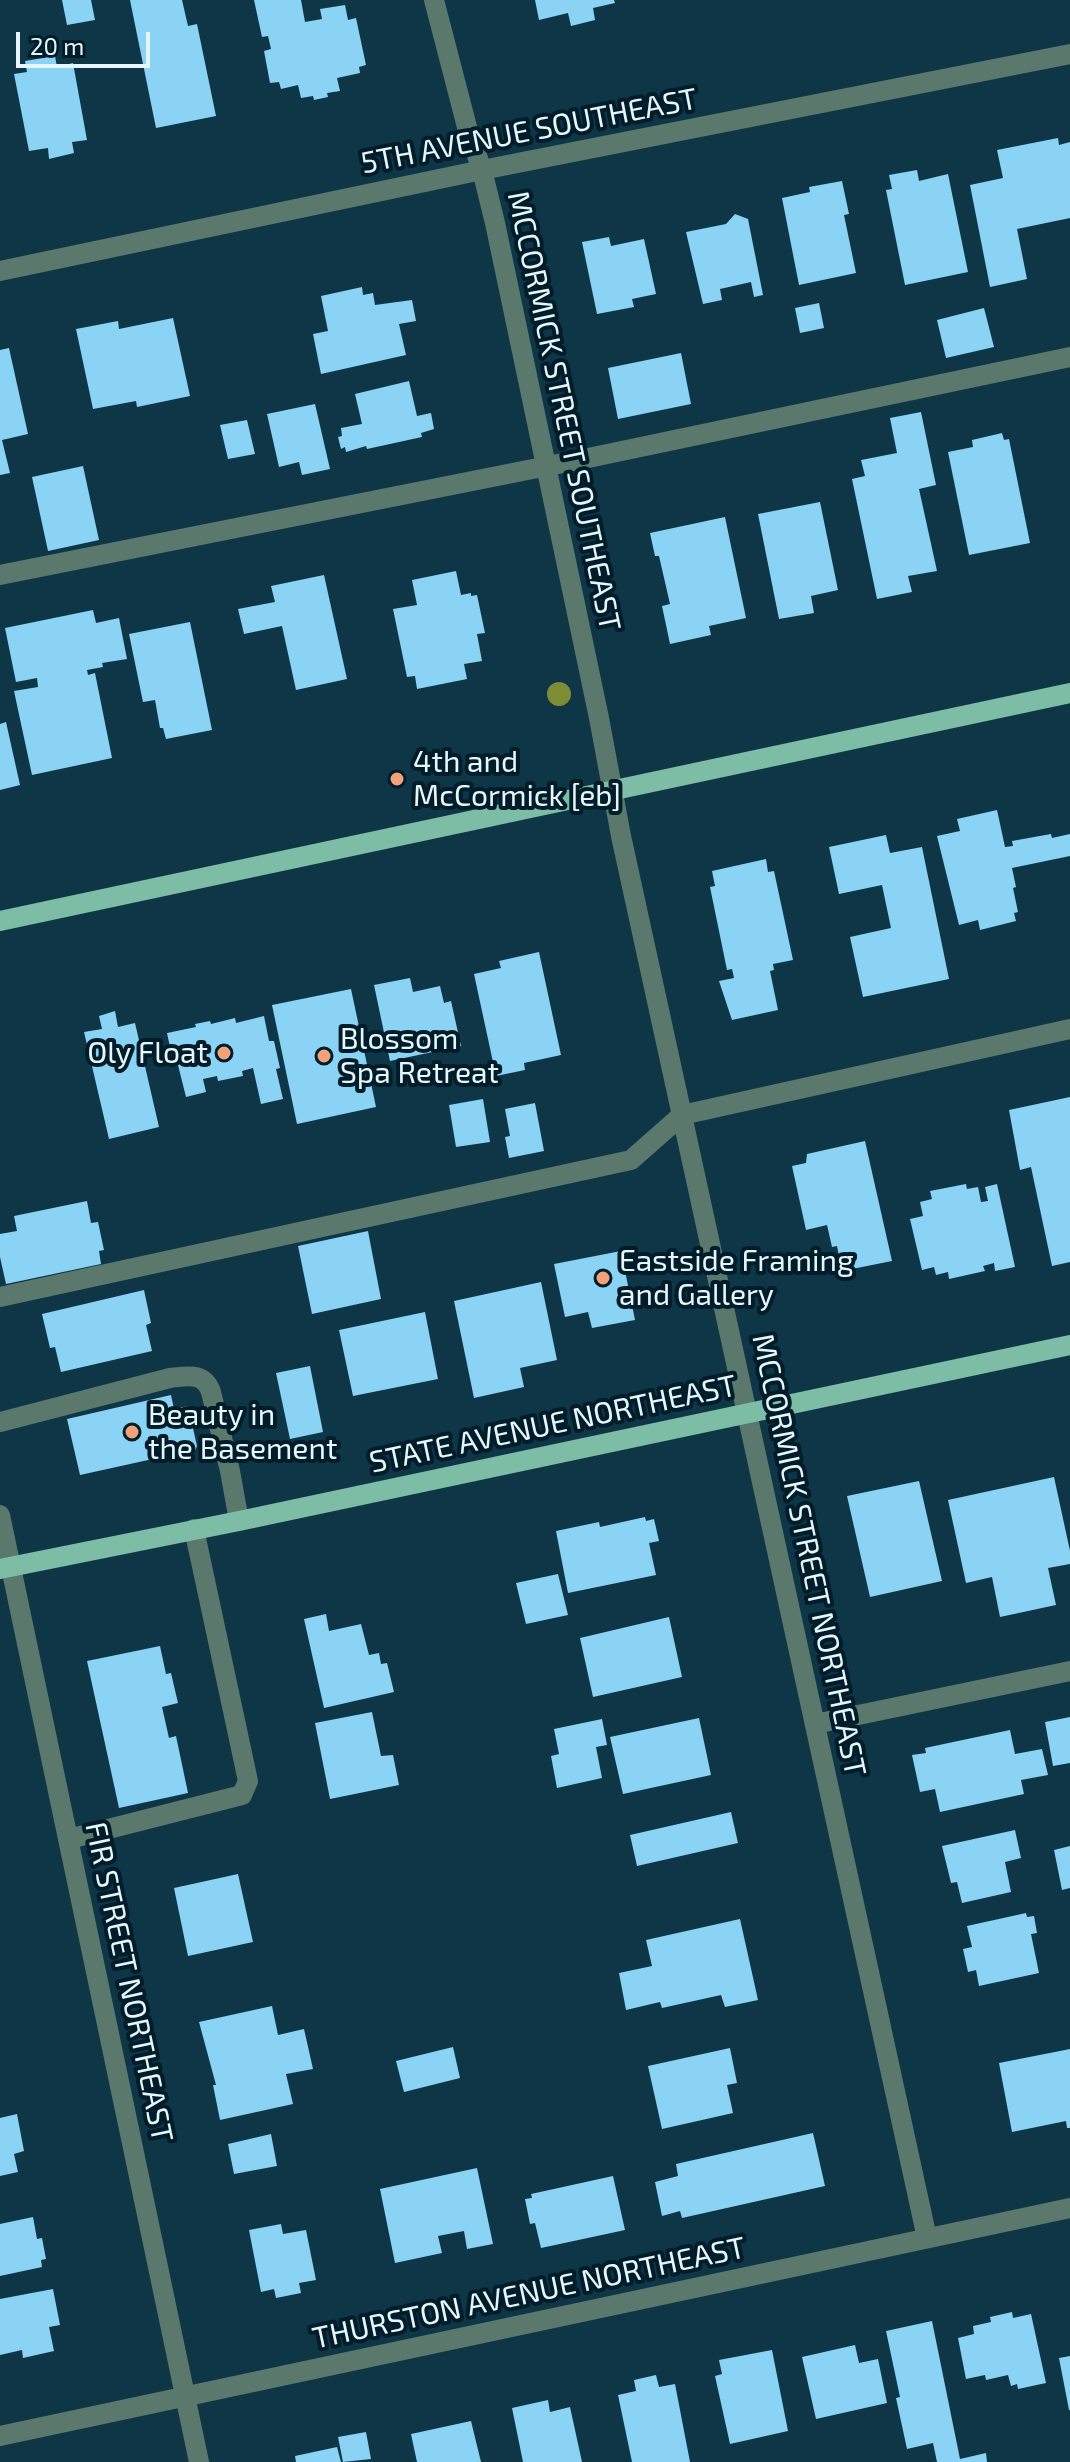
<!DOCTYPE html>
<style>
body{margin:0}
#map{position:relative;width:1070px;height:2462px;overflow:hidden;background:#0e3647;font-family:"Exo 2",sans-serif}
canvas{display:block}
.scale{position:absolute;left:16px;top:32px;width:134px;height:36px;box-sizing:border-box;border:4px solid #e7f5fc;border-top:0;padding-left:10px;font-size:24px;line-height:28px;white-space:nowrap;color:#e7f5fc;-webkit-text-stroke:6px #001d29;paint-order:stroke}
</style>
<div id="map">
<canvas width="1070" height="2462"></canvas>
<div class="scale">20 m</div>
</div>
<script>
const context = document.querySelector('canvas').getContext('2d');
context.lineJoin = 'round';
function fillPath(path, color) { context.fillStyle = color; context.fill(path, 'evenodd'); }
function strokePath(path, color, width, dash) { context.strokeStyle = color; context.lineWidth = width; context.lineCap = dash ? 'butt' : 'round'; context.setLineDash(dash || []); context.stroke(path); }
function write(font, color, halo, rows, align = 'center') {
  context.font = font + ' "Exo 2",sans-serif'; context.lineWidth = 8; context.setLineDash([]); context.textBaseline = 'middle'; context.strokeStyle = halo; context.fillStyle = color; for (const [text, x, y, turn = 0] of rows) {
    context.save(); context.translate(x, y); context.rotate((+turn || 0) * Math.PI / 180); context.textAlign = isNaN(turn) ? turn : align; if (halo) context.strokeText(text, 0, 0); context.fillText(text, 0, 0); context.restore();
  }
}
fillPath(new Path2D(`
 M62 0H91L95 20 67 25Z
 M130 0H182L188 26 197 24 216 116 156 128Z
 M254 0H301L305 22 322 19 320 9 345 5 348 20 356 18 366 65 359 67 360 73 337 78 340 91 327 93 328 97 314 100 313 96 301 98 298 85 281 89 279 82 270 83 264 51 271 49 268 36 262 37Z
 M535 0H614L615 3 593 8 595 20 571 26 568 13 539 20Z
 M55 56 57 67 73 63 87 140 72 142 74 153 49 159 48 148 29 151 14 74 27 72 25 61Z
 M1058 138 1059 145 1070 142V218L1017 229 1027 279 990 287 970 185 1003 178 997 150Z
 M917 170 919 181 948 174 968 272 905 285 886 190 892 189 889 175Z
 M842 181 849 214 844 215 856 273 799 285 782 198 810 192 809 187Z
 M735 214 748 219 763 295 754 297 751 282 720 289 722 300 703 304 686 232 726 224Z
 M609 237 611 246 644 239 656 294 632 299 634 307 597 314 582 242Z
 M362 287 363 295 373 293 375 305 412 300 416 321 399 324 406 355 321 374 313 334 328 331 321 296Z
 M819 303 824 328 800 333 795 308Z
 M984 308 994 347 946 358 937 320Z
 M173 318 190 396 137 407 136 401 93 409 76 329 118 321 119 329Z
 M9 348 28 434 2 440 10 473 0 475V350Z
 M681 353 691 404 618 419 608 368Z
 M409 381 417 416 431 413 434 429 421 433 422 437 367 449 366 446 346 452 345 447 341 449 338 437 342 436 341 428 362 424 355 394Z
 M315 404 330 469 302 475 299 462 279 467 267 414Z
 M921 412 936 485 919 489 937 571 908 576 912 592 877 599 852 479 865 476 861 460 897 453 890 418Z
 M247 420 255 454 228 459 220 425Z
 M1002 433 1004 440 1009 439 1030 543 969 555 948 452 973 447 972 440Z
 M83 466 99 540 48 551 32 477Z
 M820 502 838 590 811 596 814 613 779 619 758 514Z
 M725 517 746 618 709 626 711 635 670 644 662 606 670 604 659 556H655L650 533Z
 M456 571 461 595 471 593V596L477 595 485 633 477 634 482 661 464 664 467 679 417 689 415 676 407 677 393 609 417 605 412 580Z
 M324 575 347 679 296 690 282 626 244 634 238 609 275 602 271 586Z
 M93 610 96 623 119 618 127 659 102 663 103 667 87 670 88 675 95 673 112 758 32 775 14 691 38 687 37 678 16 682 5 628Z
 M190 622 212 730 166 739 163 728H160L155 700 143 702 129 634Z
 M6 722 20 785 0 790V724Z
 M997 810 1005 847 1013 846 1012 841 1051 834 1052 838 1070 834V856L1012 868 1016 887 1013 888 1018 912 1014 913 1016 921 980 930 978 920 959 925 937 836 960 831 957 819Z
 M886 835 890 853 922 847 949 979 863 997 850 937 891 928 882 885 839 894 829 847Z
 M766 859 768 872 774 871 793 960 773 964 774 970 770 971 778 1010 732 1020 719 981 734 978 732 969 727 970 710 887 715 886 712 871Z
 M539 952 561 1055 524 1063 525 1070 496 1076 474 974 501 968 499 961Z
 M410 978 413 992 440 986 444 1003 451 1001 461 1046 390 1061 374 985Z
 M351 989 376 1107 297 1124 272 1005Z
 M115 1011 118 1027 135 1023 159 1127 109 1139 84 1032 102 1029 99 1016Z
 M264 1016 269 1041H274L280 1068 276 1069 283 1099 261 1104 253 1068 242 1071 243 1076 218 1081 217 1076 203 1079 206 1092 186 1097 178 1065 174 1066 167 1033 196 1027 195 1024 210 1021 211 1024 235 1018 236 1023Z
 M1070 1097V1262L1052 1266 1031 1167 1020 1170 1009 1110Z
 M483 1099 490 1142 456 1147 449 1105Z
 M535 1103 544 1151 509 1158 505 1137 510 1136 505 1109Z
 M865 1141 892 1261 842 1271 837 1246 832 1247 827 1225 806 1230 792 1166 806 1163 807 1154Z
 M966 1184 967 1189 978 1187 981 1202 988 1201 985 1187 997 1184 1015 1267 995 1271 994 1263 983 1266 985 1271 949 1279 948 1272 936 1275 934 1267 922 1270 910 1219 923 1216 920 1202 932 1199 930 1191Z
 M87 1201 91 1223 98 1222 104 1250 99 1251 101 1264 6 1284 0 1257V1234L17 1231 14 1216Z
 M368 1231 381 1299 312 1314 298 1246Z
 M621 1251 635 1320 592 1328 588 1312 565 1317 554 1264Z
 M541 1282 557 1360 520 1368 524 1387 474 1398 454 1301Z
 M144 1290 151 1323 146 1325 152 1351 61 1372 55 1347 50 1348 42 1314Z
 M425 1312 438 1379 353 1396 339 1330Z
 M310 1366 323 1432 290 1439 276 1373Z
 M171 1395 174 1409 188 1406 197 1446 193 1455 184 1456 180 1453 80 1475 67 1419Z
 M1054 1477 1070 1551V1564L1048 1568 1056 1605 1000 1617 992 1577 966 1583 948 1500Z
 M919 1481 942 1581 870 1597 847 1496Z
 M645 1517 646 1521 654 1519 659 1541 649 1543 656 1575 568 1593 556 1531 599 1522 600 1527Z
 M558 1574 568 1615 526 1624 516 1583Z
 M326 1614 329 1631 361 1624 369 1655 379 1653 381 1664 387 1663 394 1692 324 1708 304 1619Z
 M669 1617 682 1677 593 1697 580 1638Z
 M160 1646 166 1674 171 1673 178 1703 162 1707 169 1738 176 1736 188 1793 119 1808 87 1661Z
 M372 1712 381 1756 393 1755 399 1785 330 1799 315 1723Z
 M1070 1717V1763L1053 1766 1045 1722Z
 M699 1718 711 1775 623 1794 610 1737Z
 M602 1719 607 1745 596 1747 602 1778 557 1788 551 1756 559 1754 554 1729Z
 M1010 1730 1015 1754 1042 1749 1048 1775 1021 1780 1024 1794 940 1812 935 1789 920 1792 912 1755 926 1753 925 1748Z
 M731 1812 738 1843 637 1866 630 1835Z
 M1015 1830 1021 1858 1005 1862 1011 1892 962 1903 957 1882 951 1883 942 1846Z
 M1070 1846V1888L1062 1890 1054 1850Z
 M238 1874 253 1942 188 1956 174 1888Z
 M1026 1913 1027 1917 1034 1916 1037 1933 1031 1934 1039 1973 979 1986 976 1970 968 1972 963 1949 972 1947 967 1926Z
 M740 1919 758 2000 725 2007 721 1995 662 2008 660 2002 626 2010 619 1973 652 1966 646 1940Z
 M272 2006 278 2035 304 2029 313 2069 286 2074 293 2104 220 2120 213 2085H216L199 2022Z
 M453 2047 460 2078 404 2092 396 2061Z
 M730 2048 737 2083 727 2085 733 2113 662 2129 648 2066Z
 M1070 2049V2128H1067L1066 2121 1012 2132 999 2063Z
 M17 2114 24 2151 14 2154 18 2172 0 2176V2118Z
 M813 2133 825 2186 682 2218 680 2211 662 2216 655 2182 678 2176 676 2164Z
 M271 2134 277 2166 234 2174 228 2144Z
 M477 2168 493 2244 467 2249 464 2231 438 2236 442 2253 395 2263 380 2189Z
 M613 2176 625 2230 541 2248 535 2223 530 2224 525 2199 532 2198 531 2194Z
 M33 2217 37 2239 42 2238 46 2259 41 2260 42 2267 0 2276V2224Z
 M281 2224 283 2234 306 2230 316 2280 299 2283 301 2293 276 2298 274 2289 261 2292 249 2230Z
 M53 2289 60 2325 49 2327 54 2351 23 2358 22 2350 0 2355V2299Z
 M1012 2312 1013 2318 1031 2314 1046 2383 1018 2389 1017 2384 1011 2386 1008 2375 986 2380 985 2375 966 2379 958 2338 974 2334 973 2326 991 2322 990 2317Z
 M932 2321 960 2459 986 2453 987 2462H937L933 2443 907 2449 896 2398 900 2397 886 2331Z
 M855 2345 859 2363 878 2359 887 2403 816 2419 802 2357Z
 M772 2350 788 2431 730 2444 715 2376 722 2374 719 2360Z
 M1070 2356V2410H1069L1059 2358Z
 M656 2375 659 2387 675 2384 690 2462H632L618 2395 636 2391 634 2380Z
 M548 2400 550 2412 570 2407 582 2462H523L512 2408Z
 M471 2421 481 2462H417L411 2434Z
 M366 2432 371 2459 343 2462 338 2437Z
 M337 2447 341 2462H296L295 2456Z`), '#8ad3f5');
strokePath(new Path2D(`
 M434 0 467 127 482 170 495 223 599 718 621 836 927 2238
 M0 271 482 170 1070 54
 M0 575 593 457 1070 357
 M0 1297 631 1160 682 1115 1070 1029
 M0 1422 170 1378C188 1376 204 1372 211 1392L230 1471 239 1521
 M0 1515 199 2462
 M815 1724 1070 1671
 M69 1839 242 1795 248 1781 194 1529
 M0 2436 1070 2208`), '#5a786c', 20);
strokePath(new Path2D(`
 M0 921 1070 693
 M0 1569 239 1521 1070 1345`), '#7dbda6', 20);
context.fillStyle = '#7c8d35';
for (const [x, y] of [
 [559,694]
]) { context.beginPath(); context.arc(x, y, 12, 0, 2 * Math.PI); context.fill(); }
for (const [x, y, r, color] of [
 [397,779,8,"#f0a278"],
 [224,1053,8,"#f0a278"],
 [324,1056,8,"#f0a278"],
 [603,1278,8,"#f0a278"],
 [132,1432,8,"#f0a278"]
]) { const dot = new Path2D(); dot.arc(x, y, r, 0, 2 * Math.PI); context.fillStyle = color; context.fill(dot); strokePath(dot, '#001d29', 3); }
write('30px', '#e7f5fc', '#001d29', [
 ["5TH AVENUE SOUTHEAST",529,131,-11],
 ["MCCORMICK STREET SOUTHEAST",564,411,78],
 ["STATE AVENUE NORTHEAST",553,1424,-12],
 ["MCCORMICK STREET NORTHEAST",809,1555,78],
 ["FIR STREET NORTHEAST",129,1982,78],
 ["THURSTON AVENUE NORTHEAST",529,2293,-12]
]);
write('30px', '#e7f5fc', '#001d29', [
 ["4th and",413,762],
 ["McCormick [eb]",413,796],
 ["Blossom",340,1039],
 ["Spa Retreat",340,1073],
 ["Oly Float",208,1053,"right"],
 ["Eastside Framing",619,1261],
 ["and Gallery",619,1295],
 ["Beauty in",148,1415],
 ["the Basement",148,1449]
], 'left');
</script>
